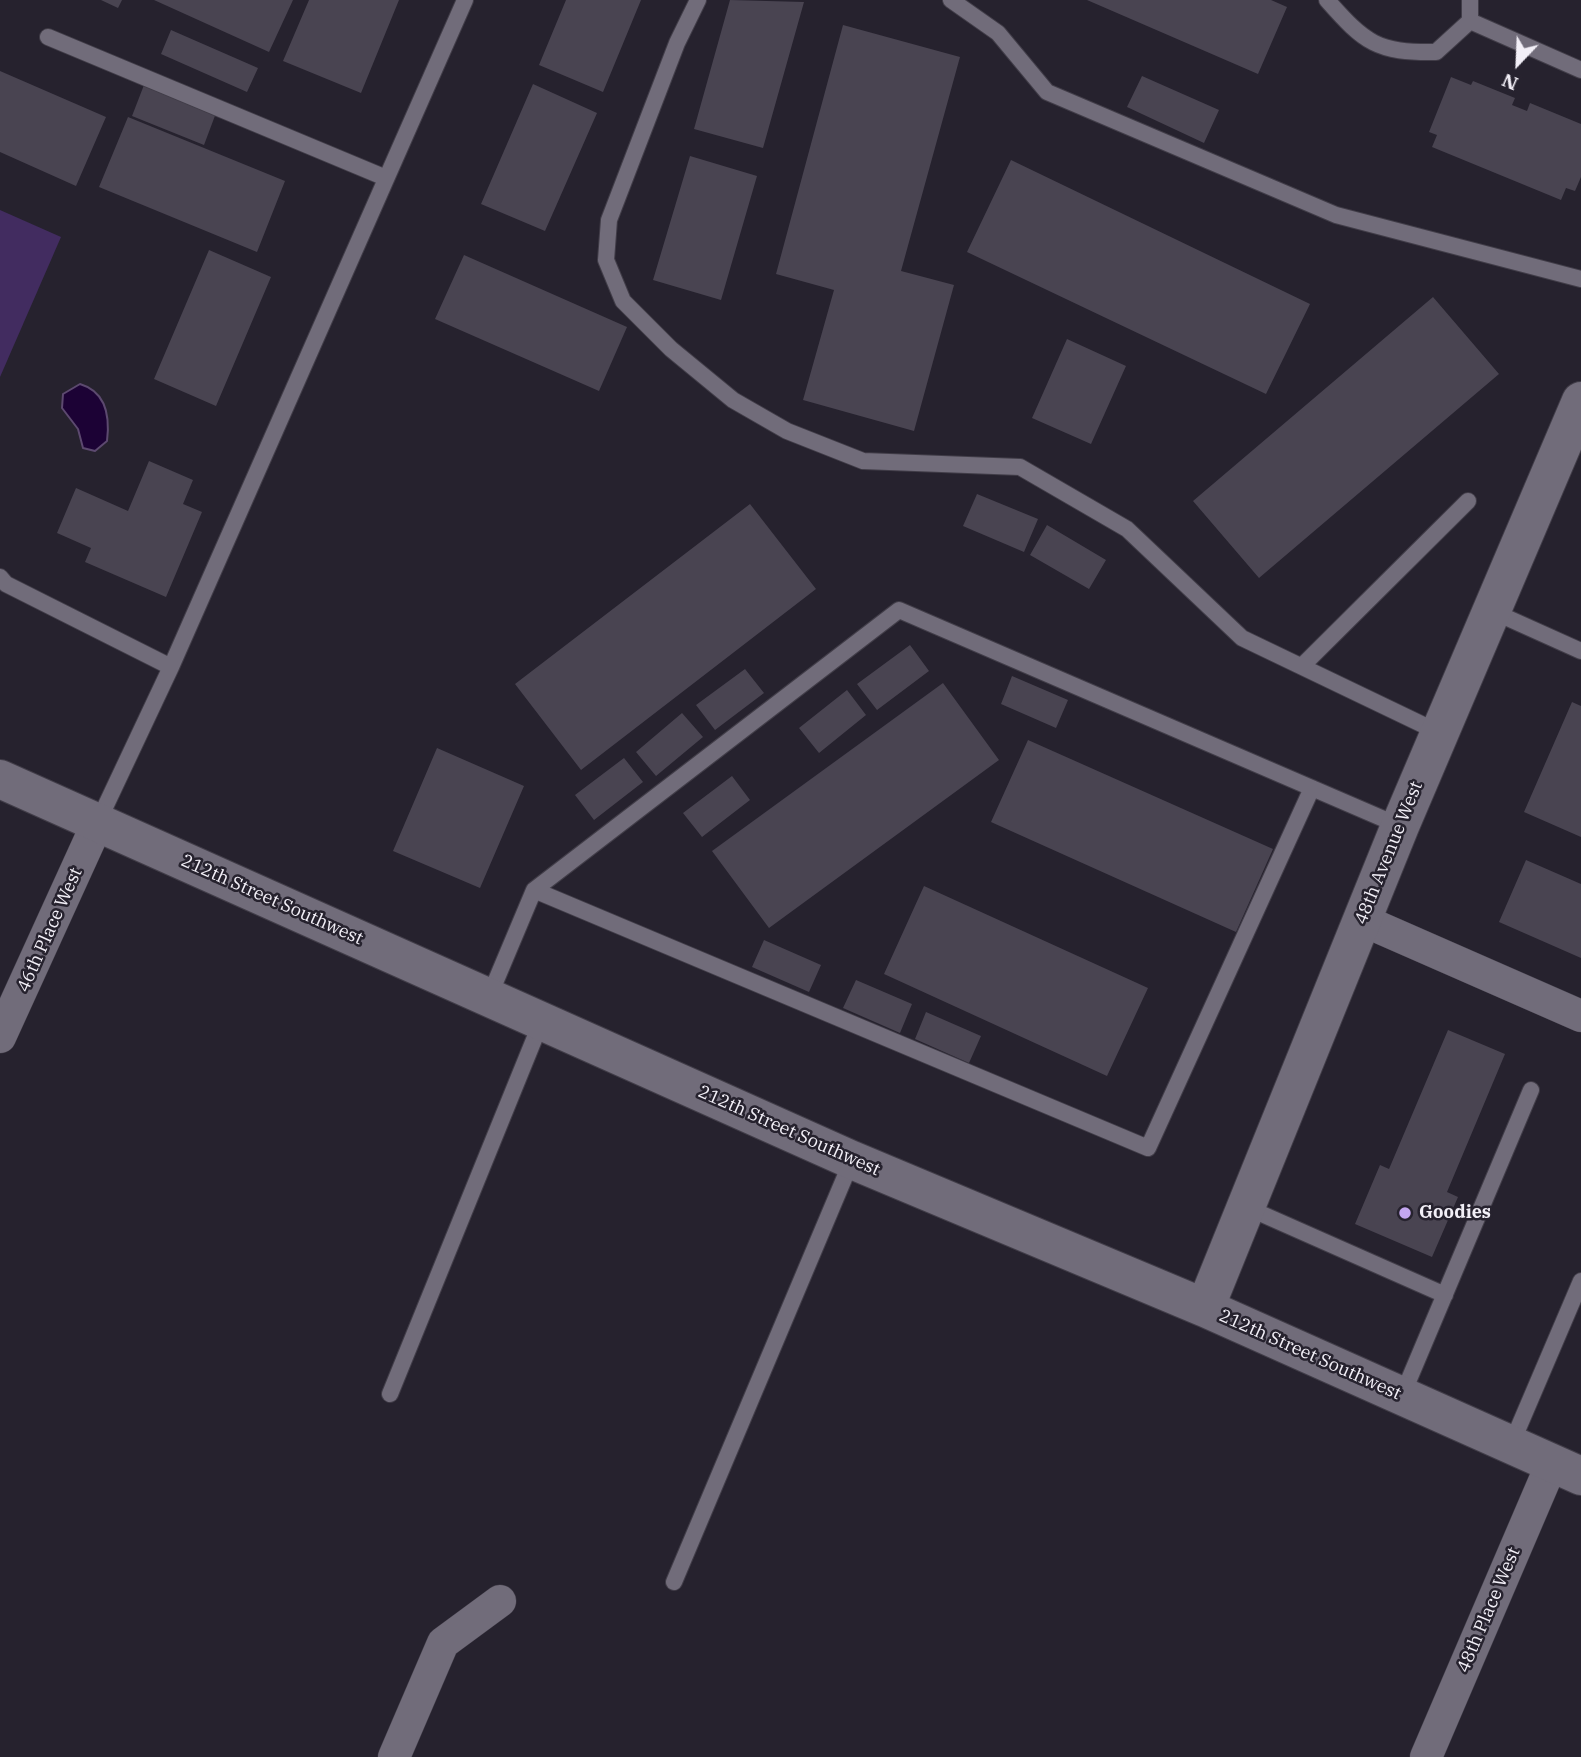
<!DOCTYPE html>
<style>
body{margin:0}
#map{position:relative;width:1581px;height:1757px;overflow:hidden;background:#26222e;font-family:"IBM Plex Serif",serif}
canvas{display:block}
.north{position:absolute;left:1483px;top:28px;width:70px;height:70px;-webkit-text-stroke:5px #26222e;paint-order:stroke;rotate:203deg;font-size:19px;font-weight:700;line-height:28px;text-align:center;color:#f2eff7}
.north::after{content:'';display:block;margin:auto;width:24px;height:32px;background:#f2eff7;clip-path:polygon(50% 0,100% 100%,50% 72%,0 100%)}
</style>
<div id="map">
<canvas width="1581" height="1757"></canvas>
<div class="north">N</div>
</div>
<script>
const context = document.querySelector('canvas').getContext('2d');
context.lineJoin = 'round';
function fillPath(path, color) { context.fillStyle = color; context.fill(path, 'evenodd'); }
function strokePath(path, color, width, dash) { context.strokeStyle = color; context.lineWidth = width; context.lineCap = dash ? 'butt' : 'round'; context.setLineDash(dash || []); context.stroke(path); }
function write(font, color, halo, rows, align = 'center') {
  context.font = font + ' "IBM Plex Serif",serif'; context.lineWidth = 5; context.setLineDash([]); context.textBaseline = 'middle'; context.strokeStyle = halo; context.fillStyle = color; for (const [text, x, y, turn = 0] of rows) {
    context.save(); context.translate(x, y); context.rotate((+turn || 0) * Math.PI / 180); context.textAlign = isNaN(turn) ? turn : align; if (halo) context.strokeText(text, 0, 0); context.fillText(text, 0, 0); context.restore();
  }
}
fillPath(new Path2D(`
 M0 210 61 237 0 377Z`), '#422c60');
const water = new Path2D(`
 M80 384C107 392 110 417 107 441L95 451 83 448 78 429 62 408 63 394Z`);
fillPath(water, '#1c0235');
strokePath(water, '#5c496f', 2);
fillPath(new Path2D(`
 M101 0H122L118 8Z
 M154 0H293L269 52Z
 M309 0H399L361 93 283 61Z
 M566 0H641L603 92 539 65Z
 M730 0 804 2 763 148 694 129Z
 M1087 0H1271L1287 7 1258 74Z
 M843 25 960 57 901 271 954 285 914 431 803 400 834 290 776 274Z
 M171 30 258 68 247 92 161 54Z
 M0 71 106 117 76 186 0 152Z
 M1142 76 1219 110 1204 143 1127 107Z
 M1451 77 1471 85 1473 81 1515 98 1512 105 1527 111 1530 103 1581 124V177L1575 191 1566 188 1561 200 1432 147 1437 135 1429 132Z
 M533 84 597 113 545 231 481 204Z
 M144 85 216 113 204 145 132 116Z
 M128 117 285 181 257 252 99 187Z
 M690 156 757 176 721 300 653 280Z
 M1011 160 1310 304 1266 394 967 252Z
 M209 250 271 277 216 406 154 379Z
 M464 255 627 327 599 391 435 319Z
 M1433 297 1499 374 1259 578 1193 501Z
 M1067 339 1126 366 1091 444 1032 418Z
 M149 461 193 480 183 504 202 512 166 597 85 562 91 548 57 533 76 488 128 511Z
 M977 494 1038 519 1024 552 963 526Z
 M750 504 816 589 581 770 515 684Z
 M1047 525 1106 560 1089 589 1030 555Z
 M910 645 929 671 877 710 857 684Z
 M745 669 764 693 715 730 696 705Z
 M1012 676 1068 700 1056 728 1001 704Z
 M943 683 999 760 769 928 712 851Z
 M847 690 866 715 819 753 799 728Z
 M1572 702 1581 706V837L1524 812Z
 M682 713 703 737 656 776 636 752Z
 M1028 740 1273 849 1236 932 991 822Z
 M437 748 524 786 480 888 393 851Z
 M624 758 643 782 594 820 575 795Z
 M732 776 750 800 702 837 683 813Z
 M1526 860 1581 884V958L1499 922Z
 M924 886 1148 988 1107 1076 884 974Z
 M764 940 821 965 809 992 752 967Z
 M856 980 912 1004 900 1033 843 1008Z
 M926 1012 981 1036 969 1063 915 1039Z
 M1448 1030 1505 1054 1447 1192 1458 1197 1432 1257 1355 1224 1380 1165 1389 1169Z`), '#494451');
const lane = new Path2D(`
 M698 0 677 43 609 220 606 260 623 301 671 349 733 400 787 431 863 461 1020 467 1127 529 1242 638 1440 733
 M951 0 998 33 1047 92 1336 215 1581 279
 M1327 0C1365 43 1377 53 1436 52L1470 21
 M1470 0V21L1581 70
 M48 37 386 178
 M0 577 6 584 171 667
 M1492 611 1581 651
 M1302 666 1468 501
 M98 822 171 667 465 0
 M534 890 1148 1148 1312 788
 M489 997 534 890 899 610 1400 826
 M1246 1207 1445 1295
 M390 1394 542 1020
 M1402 1396 1531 1090
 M1511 1445 1581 1281
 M674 1582 852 1160`);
const street = new Path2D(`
 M1362 920 1581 1016
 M0 1037 98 822
 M394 1757 443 1643 500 1601
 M1426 1757 1552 1463`);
const secondary = new Path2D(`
 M0 779 852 1160 1205 1308 1581 1476
 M1205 1308 1400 826 1581 401`);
strokePath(lane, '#413d48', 18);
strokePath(street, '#413d48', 33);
strokePath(secondary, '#413d48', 40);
strokePath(lane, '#716c7a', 16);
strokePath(street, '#716c7a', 32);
strokePath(secondary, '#716c7a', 38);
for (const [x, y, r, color] of [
 [1405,1213,7,"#c4a7f1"]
]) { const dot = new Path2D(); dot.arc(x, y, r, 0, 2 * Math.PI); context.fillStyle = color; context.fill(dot); strokePath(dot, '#26222e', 2.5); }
write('18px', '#f2eff7', '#26222e', [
 ["48th Avenue West",1389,853,-68],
 ["212th Street Southwest",272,900,24],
 ["46th Place West",50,930,-66],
 ["212th Street Southwest",789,1131,24],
 ["212th Street Southwest",1310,1355,24],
 ["48th Place West",1489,1610,-67]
]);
write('bold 18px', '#f2eff7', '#26222e', [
 ["Goodies",1419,1213]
], 'left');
</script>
